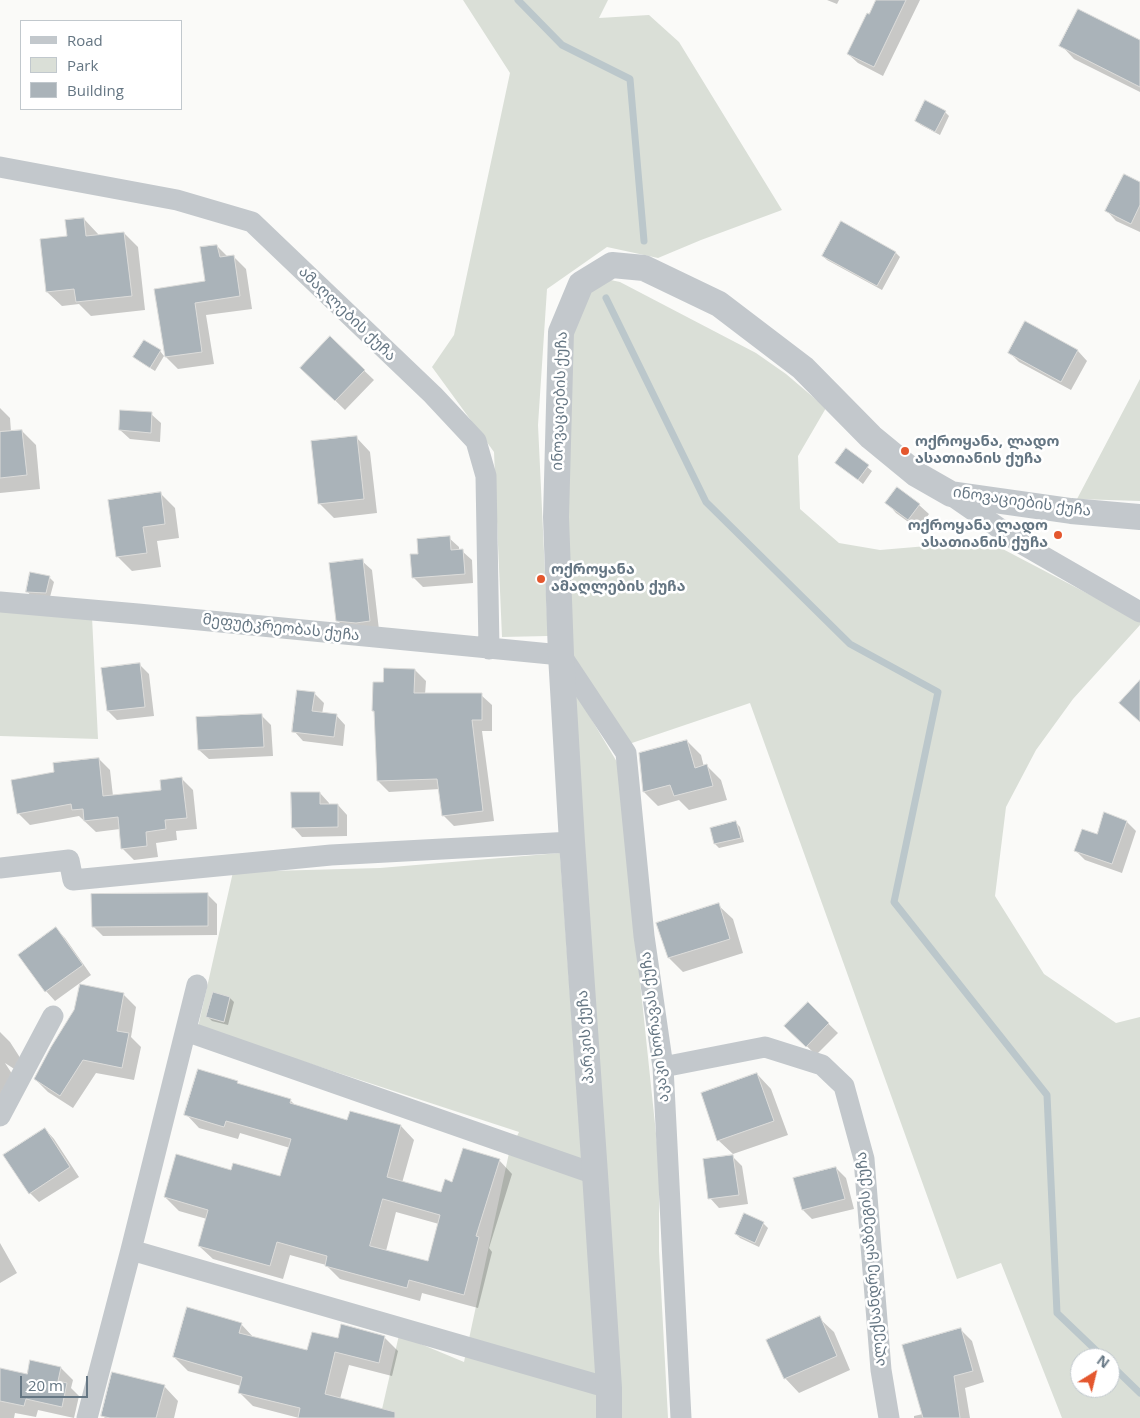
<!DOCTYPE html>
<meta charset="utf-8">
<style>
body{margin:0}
#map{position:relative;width:1140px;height:1418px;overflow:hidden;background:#fafaf8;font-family:"Open Sans",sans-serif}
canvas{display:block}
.legend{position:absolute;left:20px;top:20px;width:162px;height:90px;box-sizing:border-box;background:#fff;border:1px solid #c1c8cd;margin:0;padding:6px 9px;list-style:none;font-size:15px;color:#657683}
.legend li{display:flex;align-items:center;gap:10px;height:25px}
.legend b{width:25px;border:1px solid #c1c8cd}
.north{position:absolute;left:1070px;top:1348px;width:50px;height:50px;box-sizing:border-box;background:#fff;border:1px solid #c1c8cd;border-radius:50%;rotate:36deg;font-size:14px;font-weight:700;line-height:20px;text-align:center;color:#657683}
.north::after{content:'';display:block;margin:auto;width:18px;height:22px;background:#e4572e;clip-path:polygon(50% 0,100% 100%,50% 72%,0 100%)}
.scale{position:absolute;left:20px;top:1376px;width:68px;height:22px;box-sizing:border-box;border:2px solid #657683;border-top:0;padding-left:6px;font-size:15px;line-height:18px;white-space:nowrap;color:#657683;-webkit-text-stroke:4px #fff;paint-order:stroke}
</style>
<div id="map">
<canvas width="1140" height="1418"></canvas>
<ul class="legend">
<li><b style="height:6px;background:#c3c8cc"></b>Road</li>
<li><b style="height:14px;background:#dadfd7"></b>Park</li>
<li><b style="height:14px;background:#aab3b9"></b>Building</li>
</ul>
<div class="north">N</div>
<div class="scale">20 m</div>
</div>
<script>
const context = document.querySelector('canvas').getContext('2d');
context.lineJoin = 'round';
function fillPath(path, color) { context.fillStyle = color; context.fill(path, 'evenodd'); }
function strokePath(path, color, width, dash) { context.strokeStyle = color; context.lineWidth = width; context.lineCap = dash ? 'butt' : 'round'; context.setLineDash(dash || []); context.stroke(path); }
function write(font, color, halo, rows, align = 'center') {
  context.font = font + ' "Open Sans","Noto Sans Georgian",sans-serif'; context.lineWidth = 5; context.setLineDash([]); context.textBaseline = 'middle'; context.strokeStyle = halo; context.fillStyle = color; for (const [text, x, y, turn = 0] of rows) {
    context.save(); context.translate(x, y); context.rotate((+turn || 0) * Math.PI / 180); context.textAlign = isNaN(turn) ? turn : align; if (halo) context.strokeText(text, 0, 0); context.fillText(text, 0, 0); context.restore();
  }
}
fillPath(new Path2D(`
 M463 0H608L599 18 649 15 679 42 782 210 701 240 658 258 607 247 547 289 538 425 548 636 502 637 494 452 432 367 454 335 510 73Z
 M606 279 620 282 756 353 786 374 826 408 798 456 800 509 839 543 880 550 927 546 965 548 997 546 1140 621V625L1073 699 1036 750 1006 807 995 896 1044 974 1116 1023 1140 1017V1418H1062L1001 1263 957 1279 750 703 626 745 569 650 567 333 587 293ZM1080 1358H1110V1388H1080Z
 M1140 379V501L1077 499Z
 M0 610 92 617 98 739 0 736Z
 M568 680 617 762 659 1162V1251L668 1418H621Z
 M560 853 600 1418H380L399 1335 464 1362 509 1153 519 1132 198 1027 233 872 380 868Z`), '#dadfd7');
fillPath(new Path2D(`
 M827 0H839L837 4Z
 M877 0H920L883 76 858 63 848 54Z
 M1140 41V92L1074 59 1061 45Z
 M945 112 949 116 940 135 921 125 916 121Z
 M1140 183V232L1116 221 1107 211Z
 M84 219 98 234V236L124 233 138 247 145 310 91 316 79 304 62 306 47 292 68 237Z
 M841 223 896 253 900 257 882 290 827 260 823 256Z
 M217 246 228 257H234L246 269 252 309 206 315 214 364 178 369 166 357 206 282Z
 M1026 323 1078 351 1087 361 1071 390 1019 362 1009 352Z
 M330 338 374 380 345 410 311 377Z
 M160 351 164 356 155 371 139 361 135 357Z
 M0 408 10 418 11 432 22 431 36 445 40 489 0 493Z
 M151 414 161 423 160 442 130 439 120 430Z
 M356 437 370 452 377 513 334 518 319 503Z
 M846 450 872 471 863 484 837 463Z
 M160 493 175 508 179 538 157 541 161 567 132 571 118 557 109 501Z
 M887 503 919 505 929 514 918 529 896 513Z
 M449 538 459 547V551H462L472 560 473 583 423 587 413 577 420 555Z
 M362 561 372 570 379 630H347L337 620Z
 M49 577 54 582 50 597 31 596 27 591Z
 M140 665 149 674 154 716 117 720 108 711Z
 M415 670 426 681 425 695H481L492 705V731H482L494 821 454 826 443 815 440 789 389 792 378 781 375 713 373 711 385 683Z
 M314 693 324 703 322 714 336 715 345 725 343 746 303 741 294 731Z
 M261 715 271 725 273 756 209 759 199 750Z
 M687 741 701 755 704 767 707 766 721 780 727 800 689 810 679 800 658 806 644 792 640 754Z
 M99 759 110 770 113 796 162 791 182 779 193 790 197 829 176 831 177 840 156 843 158 857 134 860 122 848 120 829 96 832 79 816 30 825 18 813 55 773Z
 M320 793 329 803V805H338L347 815V836L302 837 293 827Z
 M1127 822 1136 831 1122 873 1085 860 1076 851 1098 836Z
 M736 823 740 827 744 842 719 848 715 844 711 829Z
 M207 894 217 904V935L103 936 93 926Z
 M718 905 733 919 743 953 683 972 669 958Z
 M56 929 65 938 91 975 55 1001 46 991 20 955Z
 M214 993 230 998 234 1002 228 1025 212 1021 208 1017Z
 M123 994 136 1007 131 1037 141 1047 134 1080 96 1073 73 1108 48 1092 35 1079 76 1010Z
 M808 1004 838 1033 816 1055 786 1026Z
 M0 1032 10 1042 26 1067 22 1074 5 1063 18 1083 0 1098Z
 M199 1071 237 1082 240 1086 290 1100 297 1107 348 1122 401 1126 414 1140 402 1183 442 1193 453 1183 499 1160 512 1174 489 1248 492 1252 478 1308 422 1293 420 1301 340 1279 326 1265 290 1255 283 1279 213 1259 199 1246 207 1219 179 1211 165 1197 232 1172 281 1178 290 1148 240 1133 238 1139 199 1128 186 1114ZM396 1212 439 1224 429 1263 386 1251Z
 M757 1074 771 1089 788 1135 733 1154 718 1140Z
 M45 1129 54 1139 79 1177 39 1202 30 1193Z
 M733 1157 742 1166 748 1204 719 1208 710 1198Z
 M836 1168 846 1178 854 1209 812 1219 803 1210Z
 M763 1223 768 1228 759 1247 740 1238 736 1234Z
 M0 1243 17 1273 0 1283Z
 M819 1318 834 1332 850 1370 799 1393 785 1378Z
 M241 1324 255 1339 308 1352 339 1340 385 1338 398 1351 392 1376 349 1365 340 1399 379 1418H299L253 1406 239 1392 241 1386 188 1371 174 1357Z
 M960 1329 972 1341 984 1382 965 1388 970 1418H914V1416L923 1414Z
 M61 1368 73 1380 71 1388 79 1396 74 1418 38 1410 36 1417 15 1413 14 1418H0V1369L28 1376Z
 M164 1386 178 1401 174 1418H105L102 1415Z`), '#0003');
strokePath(new Path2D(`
 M518 0 562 45 630 79 644 241
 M606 298 706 502 850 644 938 692 894 902 1047 1095 1057 1313 1104 1358
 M1110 1364 1140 1393`), '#bbc7cb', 7);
const building = new Path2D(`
 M876 0H906L874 67 847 54 867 13 869 14Z
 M1078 9 1140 40V87L1059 46Z
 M925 100 946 111 935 132 915 121Z
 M1124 174 1140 182V205L1131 224 1105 211Z
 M84 218 86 236 124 232 132 296 76 302 74 289 46 292 40 239 67 236 65 220Z
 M841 221 896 252 877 286 822 256Z
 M217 245 220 257 234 255 240 296 195 303 202 352 165 357 154 289 205 281 200 247Z
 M1025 321 1078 350 1061 382 1008 353Z
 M330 336 365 370 335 401 300 368Z
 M144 340 161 350 150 368 133 357Z
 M120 410 152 412 151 433 119 430Z
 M22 430 27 475 0 478V432Z
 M357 436 364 499 318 504 311 441Z
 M846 448 869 465 858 480 835 463Z
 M897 487 920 504 908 520 885 503Z
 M161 492 165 524 143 527 147 553 116 557 108 500Z
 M450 536 451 550 463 549 465 574 412 578 410 554H418L417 539Z
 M363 559 370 621 356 623 336 621 329 563Z
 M30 572 50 576 46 593 26 592Z
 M140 663 145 707 107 711 101 668Z
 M384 668 415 669 414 693H482V720H472L483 811 442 816 437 779 377 781 374 711H372L373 682H383Z
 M1140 680V722L1119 703Z
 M297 690 315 692 312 711 337 714 334 737 292 732Z
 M262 714 264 747 198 750 196 717Z
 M687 740 695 768 707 764 713 786 674 796 670 785 643 792 639 753Z
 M99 758 103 796 161 790 160 780 182 777 187 818 165 820 166 829 146 832 147 846 121 849 118 817 84 821 83 809 72 810 71 804 17 814 11 780 54 772 53 763Z
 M291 792H320V804H338V827L292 828Z
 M1104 812 1127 821 1112 864 1074 851 1082 829 1097 834Z
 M736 821 741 838 714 844 710 828Z
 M208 893V926L92 927 91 894Z
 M719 903 730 939 668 958 656 923Z
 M56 927 83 965 45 992 18 955Z
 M80 984 124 993 117 1031 129 1033 122 1068 83 1060 60 1096 34 1079 51 1047 74 1010Z
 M213 992 230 997 224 1022 206 1017Z
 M808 1002 829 1023 806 1047 784 1026Z
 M198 1069 238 1081 237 1083 291 1099 290 1103 347 1120 350 1111 401 1125 387 1177 441 1192 445 1179 452 1182 463 1148 500 1159 476 1236 479 1237 464 1295 409 1280 407 1288 325 1266 327 1256 277 1242 270 1266 198 1246 208 1210 164 1197 176 1154 231 1170 233 1163 280 1176 291 1139 226 1121 224 1127 184 1115ZM383 1199 440 1215 428 1261 370 1246Z
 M757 1073 774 1121 717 1141 701 1093Z
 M45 1128 70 1167 29 1194 3 1155Z
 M733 1155 739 1195 708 1199 703 1159Z
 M836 1167 845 1199 802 1210 793 1178Z
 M744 1213 764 1222 755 1243 735 1234Z
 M187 1307 242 1323 239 1333 307 1350 312 1332 338 1338 341 1324 385 1336 379 1363 335 1352 325 1394 395 1412V1418H298L300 1408 238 1393 242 1377 173 1357Z
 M820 1316 837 1356 784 1379 766 1340Z
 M961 1328 973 1371 954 1376 960 1418H923L902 1345Z
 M30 1360 61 1367 58 1381 67 1383 62 1407 26 1399 24 1406 0 1401V1368L27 1374Z
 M112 1372 165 1385 156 1418H110L101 1416Z`);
fillPath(building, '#aab3b9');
strokePath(building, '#dcdcda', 1);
strokePath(new Path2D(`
 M0 167 177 200 252 222 433 395 476 441 486 476 489 649
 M951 495 1022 544 1140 612
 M0 602 138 614 561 655 626 753 644 936 663 1067 681 1418
 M0 868 69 860 73 880 331 855 572 842
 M186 1031 595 1174
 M663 1067 765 1047 822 1065 844 1086 864 1159 881 1370 889 1418
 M0 1116 53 1016
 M131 1250 609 1388
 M87 1418 131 1250 197 985`), '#c3c8cc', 21);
strokePath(new Path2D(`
 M609 1418V1388L595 1174 572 842 561 655 556 517 561 332 581 284 612 265 644 268 719 304 803 368 871 437 916 474 951 494 1071 511 1140 517`), '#c3c8cc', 26);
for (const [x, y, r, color] of [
 [905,451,5,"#e4572e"],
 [1058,535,5,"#e4572e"],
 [541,579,5,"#e4572e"]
]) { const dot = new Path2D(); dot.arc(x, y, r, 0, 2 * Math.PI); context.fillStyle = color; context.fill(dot); strokePath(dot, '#fff', 2); }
write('15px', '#657683', '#fff', [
 ["ამაღლების ქუჩა",347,314,44],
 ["ინოვაციების ქუჩა",560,401,-88],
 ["ინოვაციების ქუჩა",1022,502,8],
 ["მეფუტკრეობას ქუჩა",281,628,6],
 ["აკაკი ხორავას ქუჩა",655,1027,-97],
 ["პარკის ქუჩა",586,1037,-94],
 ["ალექსანდრე ყაზბეგის ქუჩა",871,1259,-95]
]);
write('bold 15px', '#657683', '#fff', [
 ["ოქროყანა, ლადო",915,442],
 ["ასათიანის ქუჩა",915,459],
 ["ოქროყანა ლადო",1048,526,"right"],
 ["ასათიანის ქუჩა",1048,543,"right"],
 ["ოქროყანა",551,570],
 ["ამაღლების ქუჩა",551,587]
], 'left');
</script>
